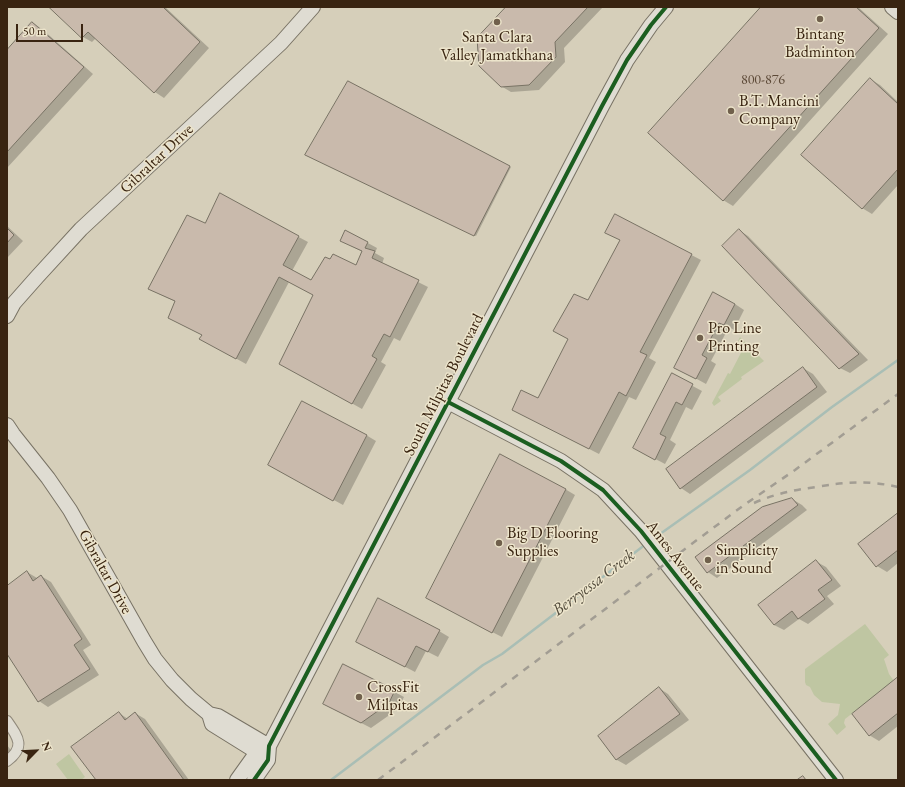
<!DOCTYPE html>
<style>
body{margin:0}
#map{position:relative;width:905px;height:787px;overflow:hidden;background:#d6cfba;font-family:"EB Garamond",serif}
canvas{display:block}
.frame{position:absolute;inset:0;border:8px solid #392411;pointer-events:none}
.north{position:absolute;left:16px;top:731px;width:40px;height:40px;-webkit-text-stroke:3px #ece4cb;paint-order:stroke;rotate:66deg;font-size:11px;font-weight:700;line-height:16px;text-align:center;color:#392411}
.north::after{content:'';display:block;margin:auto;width:14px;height:18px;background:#392411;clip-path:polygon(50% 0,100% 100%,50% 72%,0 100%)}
.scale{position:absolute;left:16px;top:24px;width:67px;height:18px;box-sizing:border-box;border:2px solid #392411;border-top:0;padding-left:5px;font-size:12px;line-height:14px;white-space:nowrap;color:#392411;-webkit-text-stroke:3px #ece4cb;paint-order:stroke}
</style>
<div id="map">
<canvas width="905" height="787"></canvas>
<div class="frame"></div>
<div class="north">N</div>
<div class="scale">50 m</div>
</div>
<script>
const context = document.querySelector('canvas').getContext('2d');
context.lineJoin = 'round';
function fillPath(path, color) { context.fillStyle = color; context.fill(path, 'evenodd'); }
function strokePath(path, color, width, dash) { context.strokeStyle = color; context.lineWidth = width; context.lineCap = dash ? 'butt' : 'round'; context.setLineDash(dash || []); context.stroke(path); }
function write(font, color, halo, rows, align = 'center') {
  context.font = font + ' "EB Garamond",serif'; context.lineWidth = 3; context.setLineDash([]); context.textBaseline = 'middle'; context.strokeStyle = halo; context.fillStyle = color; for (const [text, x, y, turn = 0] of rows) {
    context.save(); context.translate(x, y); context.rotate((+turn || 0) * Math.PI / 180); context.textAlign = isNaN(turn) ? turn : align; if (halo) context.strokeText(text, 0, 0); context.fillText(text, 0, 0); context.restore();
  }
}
fillPath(new Path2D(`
 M740 337 764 361 741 377 742 379 718 397 721 401 714 406 712 403 728 373 730 374 745 345 738 341Z
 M865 624 889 655 884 659 889 674 894 681 845 719 844 723 846 727 837 735 828 724 838 715 840 704 822 702 814 695 810 687 806 685 805 682V669Z
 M69 754 85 777 81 780H68L56 764Z`), '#bfc6a2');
fillPath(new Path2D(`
 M50 7H165L209 48 164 98 155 92 96 38 92 42 83 37Z
 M507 7H603L564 48 565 62 539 90 511 92 501 86Z
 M763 7H858L888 34 733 206 723 200Z
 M33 23 42 29 93 74 7 168V52Z
 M870 79 880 85 898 102V185L872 214 862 208Z
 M348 82 511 167 476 236 307 155Z
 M220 195 308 242 292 271 312 282 356 267 363 252 351 246 346 231 377 248 375 253 384 258 382 264 428 287 400 341 394 338 381 362 386 365 362 409 280 363 315 295 289 282 246 364 201 339 203 335 176 302 159 294 206 224Z
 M615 215 701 260 649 358 656 362 636 400 629 397 599 454 523 415 538 400 621 240Z
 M7 226 23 241 7 258Z
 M739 230 748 236 868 360 850 373 840 368Z
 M735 304 744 310 734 330 729 327 711 361 716 364 706 384 675 367Z
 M803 368 813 374 827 392 690 494 681 488Z
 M672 375 702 391 692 410 686 407 670 440 676 444 665 464 644 453Z
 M366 435 376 441 343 505 279 470Z
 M565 489 575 495 502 637 437 604Z
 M792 499 802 505 807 510 717 578 708 572Z
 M898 515V563L887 572 877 566 860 544Z
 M817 562 826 567 841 586 827 596 834 604 808 624 799 619 784 630 774 625Z
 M27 572 37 578 41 576 51 582 91 645 83 650 99 675 48 707 39 701 7 652V587Z
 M439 631 449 637 438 657 426 651 415 672 367 647Z
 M344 665 404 697 398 709 371 728 334 709Z
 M898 679V726L879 741 869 735Z
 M659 688 668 694 689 720 626 765 617 760 600 736Z
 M119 713 128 719 135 713 145 719 189 780H97Z
 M7 745 16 757 7 764Z`), '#0003');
strokePath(new Path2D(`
 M653 539 750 470 832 407 898 360
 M331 780 483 665 502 654 646 544`), '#a9beb5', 2.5);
const building = new Path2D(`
 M49 7H163L200 42 154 93 88 32 82 38Z
 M506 7H588L555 42 556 57 529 85 501 87 479 66 477 38Z
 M761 7H856L879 28 723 201 648 133Z
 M32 22 84 67 7 152V50Z
 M870 78 898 104V169L862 209 801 155Z
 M348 81 510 166 474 236 305 155Z
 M220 193 299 236 283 265 311 280 325 257 330 259 333 254 356 265 362 251 340 241 345 230 368 242 365 248 375 251 372 258 419 280 390 337 384 334 372 356 377 359 352 404 279 364 313 295 279 277 236 359 199 339 202 335 168 318 175 301 148 289 187 215 205 223Z
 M615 214 692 254 640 352 647 355 626 396 619 392 589 449 512 410 521 390 538 398 568 339 553 331 574 294 588 300 620 240 605 233Z
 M7 228 14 235 7 243Z
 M739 229 859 354 839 369 722 246Z
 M713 292 735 304 724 325 719 323 702 355 707 358 696 379 674 368Z
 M803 367 817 387 680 489 666 469Z
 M672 373 693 384 682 405 676 402 660 434 666 437 655 460 633 448Z
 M302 401 367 435 333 501 268 465Z
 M500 454 566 489 492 633 426 598Z
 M792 498 798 505 707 573 695 557 762 507Z
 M898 513V550L876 567 858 544Z
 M816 560 832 580 818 590 825 599 798 619 792 611 774 625 758 605Z
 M27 571 33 581 41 575 82 639 74 645 90 669 38 702 7 654V586Z
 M378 598 440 630 428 652 416 646 405 667 356 642Z
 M343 664 395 690 389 703 361 723 323 704Z
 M898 677V713L869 736 852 714Z
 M659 687 680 714 616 760 598 736Z
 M119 712 125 720 135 712 184 780H96L71 747Z
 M803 776 806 780H797Z`);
fillPath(building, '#c9baac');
strokePath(building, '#787264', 1);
const street = new Path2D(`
 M7 721C18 737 26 747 7 761`);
const secondary = new Path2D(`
 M892 7 898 12
 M7 316 14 303 37 277 81 229 281 43 313 7
 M448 402 561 461 603 490 641 531 836 780
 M7 425 13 434 48 478 70 510 144 641 155 659 172 680 191 699 209 714 212 724 257 752 268 760
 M209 714 218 716 269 746
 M237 780 257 752 265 748
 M254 780 268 760 269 746 602 106 627 60 651 25 666 7`);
strokePath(street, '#8f887a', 12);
strokePath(secondary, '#787264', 16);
strokePath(street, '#dfdcd2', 10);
strokePath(secondary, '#dfdcd2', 14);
strokePath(new Path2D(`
 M754 503C774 494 794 490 816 487 846 482 867 480 898 487
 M378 780 697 540 744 505 795 470 898 394`), '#a29d93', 2.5, [7, 7]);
strokePath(new Path2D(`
 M448 402 561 461 603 490 641 531 836 780
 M254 780 268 760 269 746 602 106 627 60 651 25 666 7`), '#1b5e20', 4);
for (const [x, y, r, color] of [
 [820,19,4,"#70604c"],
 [497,22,4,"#70604c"],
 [731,111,4,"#70604c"],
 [700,338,4,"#70604c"],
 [499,543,4,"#70604c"],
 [708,560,4,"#70604c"],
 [359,697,4,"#70604c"]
]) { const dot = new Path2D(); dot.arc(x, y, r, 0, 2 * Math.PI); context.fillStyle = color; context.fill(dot); strokePath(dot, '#ece4cb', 1.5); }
write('14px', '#5d4a38', null, [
 ["800-876",763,80]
]);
write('16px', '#392411', '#ece4cb', [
 ["Bintang",820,35,"center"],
 ["Badminton",820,53,"center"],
 ["Santa Clara",497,38,"center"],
 ["Valley Jamatkhana",497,56,"center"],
 ["B.T. Mancini",739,102],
 ["Company",739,120],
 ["Pro Line",708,329],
 ["Printing",708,347],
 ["Big D Flooring",507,534],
 ["Supplies",507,552],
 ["Simplicity",716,551],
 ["in Sound",716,569],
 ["CrossFit",367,688],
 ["Milpitas",367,706]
], 'left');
write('16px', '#392411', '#ece4cb', [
 ["Gibraltar Drive",157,159,-43],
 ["South Milpitas Boulevard",444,385,-63],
 ["Ames Avenue",675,556,52],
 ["Gibraltar Drive",105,572,61]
]);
write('italic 17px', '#50493a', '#ece4cb', [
 ["Berryessa Creek",594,583,-37]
]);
</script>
